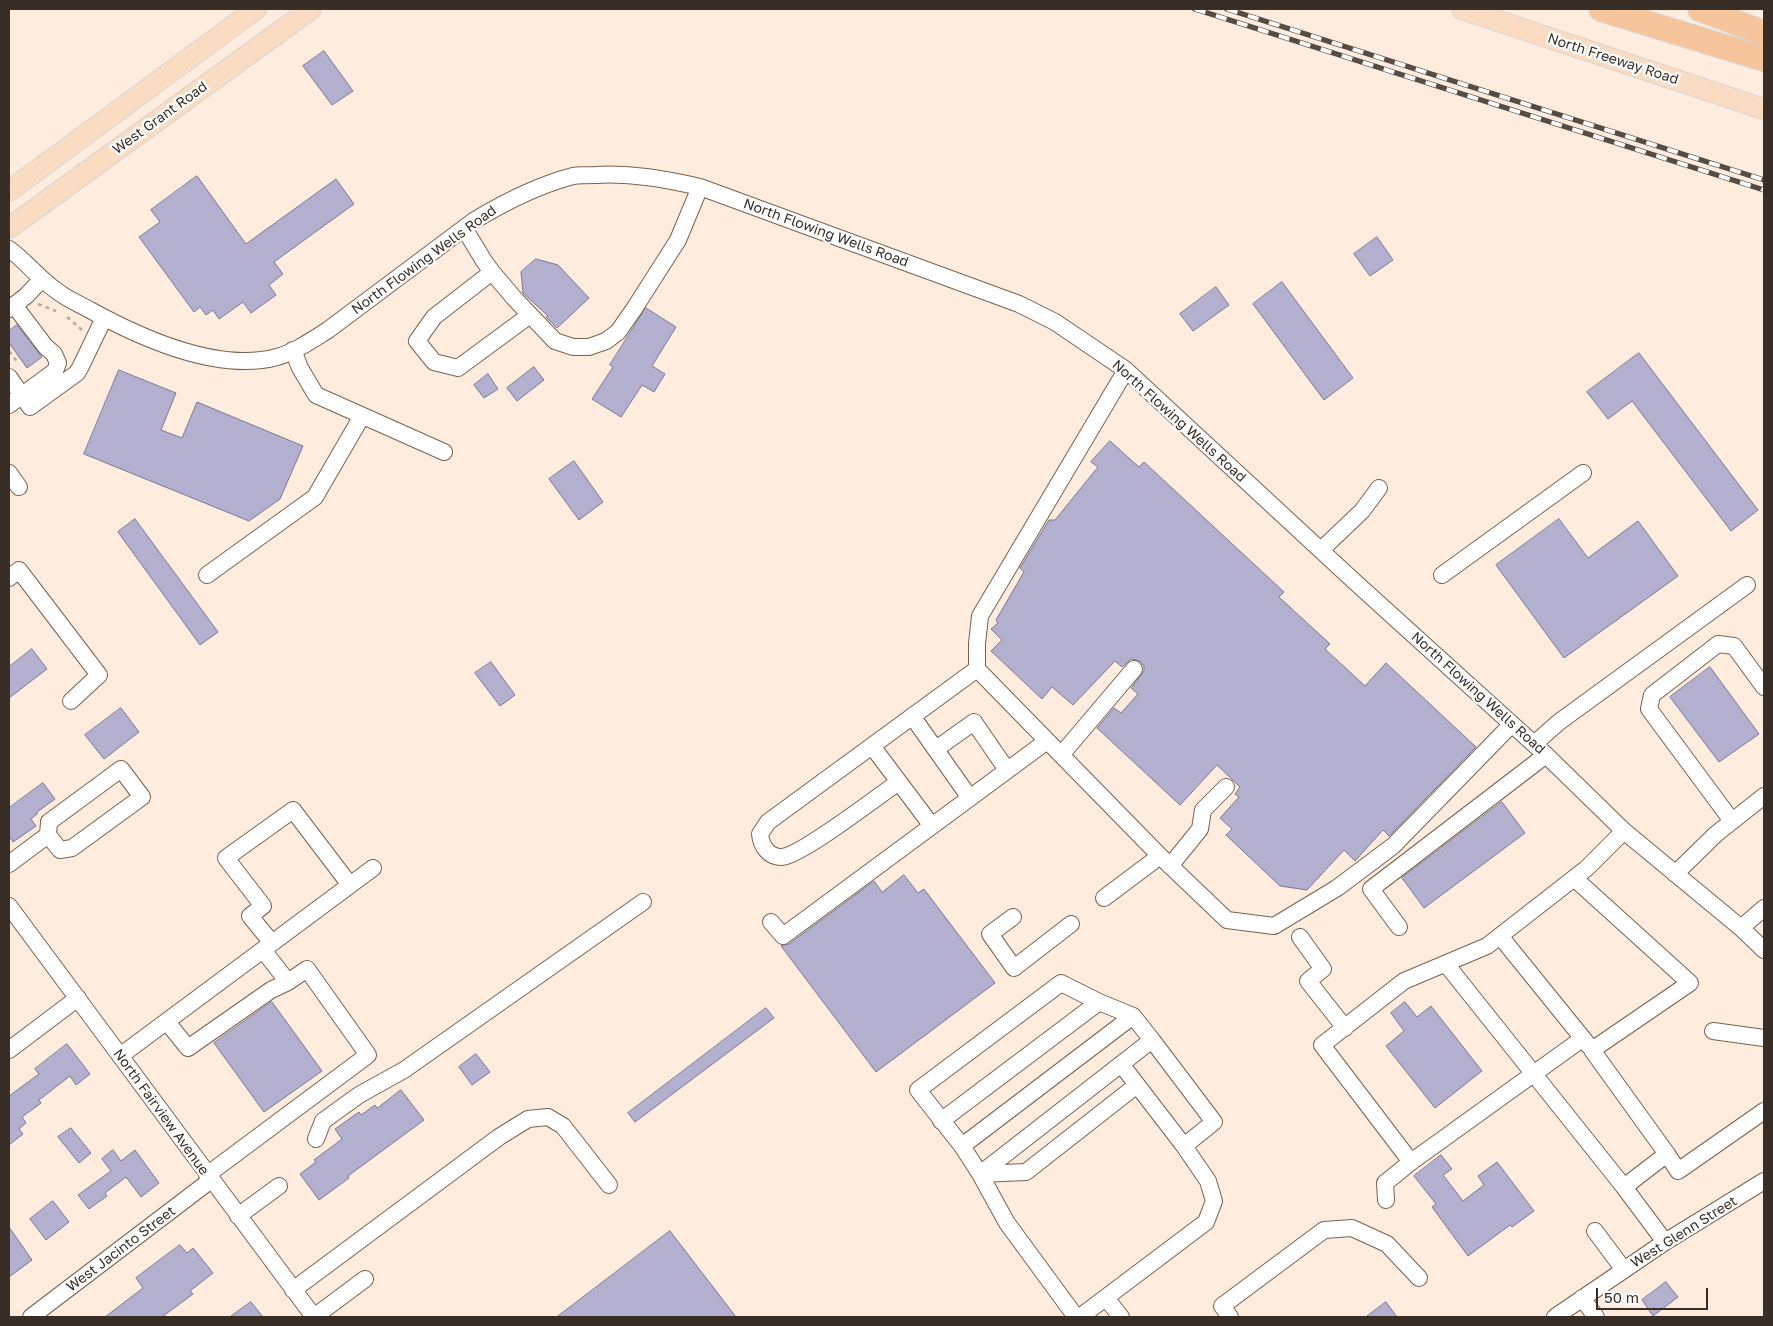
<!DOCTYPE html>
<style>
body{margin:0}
#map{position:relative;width:1773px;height:1326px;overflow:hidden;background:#feeddf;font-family:"Golos Text",sans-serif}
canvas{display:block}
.frame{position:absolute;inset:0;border:10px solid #382e25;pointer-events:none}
.scale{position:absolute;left:1596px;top:1288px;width:112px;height:22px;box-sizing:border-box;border:2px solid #382e25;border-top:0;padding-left:6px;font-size:15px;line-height:18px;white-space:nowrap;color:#382e25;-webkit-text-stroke:4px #fff;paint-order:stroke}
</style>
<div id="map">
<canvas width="1773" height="1326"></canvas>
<div class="frame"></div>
<div class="scale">50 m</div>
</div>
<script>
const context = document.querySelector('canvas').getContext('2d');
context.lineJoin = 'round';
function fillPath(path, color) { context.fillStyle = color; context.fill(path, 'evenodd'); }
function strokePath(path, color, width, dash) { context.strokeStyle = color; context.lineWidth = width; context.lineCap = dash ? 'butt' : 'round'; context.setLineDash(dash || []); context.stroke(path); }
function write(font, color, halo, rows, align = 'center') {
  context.font = font + ' "Golos Text",sans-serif'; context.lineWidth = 4.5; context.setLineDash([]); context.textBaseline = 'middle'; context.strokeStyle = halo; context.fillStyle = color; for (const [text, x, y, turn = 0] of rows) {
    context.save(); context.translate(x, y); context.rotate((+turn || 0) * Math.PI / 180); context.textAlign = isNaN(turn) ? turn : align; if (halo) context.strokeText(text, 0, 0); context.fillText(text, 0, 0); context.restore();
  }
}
const building = new Path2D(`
 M324 51 353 91 332 105 303 66Z
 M197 176 246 244 336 179 354 204 274 262 283 274 269 285 276 295 251 313 243 302 219 319 213 310 206 315 200 307 194 312 139 237 160 222 151 210Z
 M1377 237 1393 260 1370 276 1354 254Z
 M536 259 558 265 589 298 557 328 546 317 548 316 523 293 521 272Z
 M1282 282 1353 378 1324 400 1253 304Z
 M1216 287 1229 305 1193 331 1180 314Z
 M646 308 676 327 652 366 665 374 654 392 642 385 621 417 592 399 613 367 610 365Z
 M17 325 42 357 27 368 9 343V331Z
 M1639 353 1758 510 1731 531 1632 401 1608 419 1587 392Z
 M534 367 544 380 517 401 507 388Z
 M119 370 176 393 161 430 182 438 197 402 303 446 280 499 249 521 84 454Z
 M488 374 498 389 484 398 474 385Z
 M1110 441 1139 467 1144 462 1284 592 1279 597 1330 644 1325 649 1365 686 1386 663 1476 747 1389 836 1383 830 1355 861 1344 850 1307 890 1280 886 1226 835 1232 829 1220 818 1239 797 1235 794 1240 787 1217 765 1180 805 1097 728 1114 708 1121 713 1138 694 1131 688 1144 671V666L1140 661 1131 659 1122 667 1115 661 1073 705 1052 687 1042 699 991 651 1002 640 991 629 998 623 996 620 1024 572 1020 568 1049 520H1055L1098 467 1091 462Z
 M574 461 603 502 579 520 549 479Z
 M135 519 218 632 200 645 118 532Z
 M1559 519 1588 558 1638 521 1678 576 1564 658 1496 565Z
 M32 649 47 669 9 698V667Z
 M491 662 515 695 500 706 475 673Z
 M1710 667 1759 734 1719 762 1670 697Z
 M121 708 139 732 104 759 85 735Z
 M43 783 55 799 37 812V814L31 819 36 826 13 842 9 836V808Z
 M1502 802 1525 833 1424 908 1402 878Z
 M904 875 918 893 924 889 995 983 876 1072 781 946 789 944 874 881 882 892Z
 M272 1002 322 1071 264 1112 214 1043Z
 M1405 1002 1417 1017 1431 1006 1482 1071 1435 1108 1386 1046 1404 1031 1391 1013Z
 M766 1008 774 1018 635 1122 628 1113Z
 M67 1044 90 1074 76 1085 70 1076 39 1100 41 1103 22 1117 26 1123 19 1129 23 1134 9 1145V1096L39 1074 35 1069Z
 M476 1054 490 1072 472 1085 459 1067Z
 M401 1090 424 1120 348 1176 349 1178 319 1200 300 1174 316 1162 314 1160 342 1139 335 1129 359 1112 361 1115 375 1105 377 1108Z
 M71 1128 91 1153 79 1163 58 1137Z
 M113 1150 121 1161 135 1150 159 1183 141 1197 126 1177 105 1193 107 1196 89 1209 78 1195 111 1171 102 1159Z
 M1441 1155 1452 1169 1443 1175 1463 1201 1484 1185 1478 1176 1497 1162 1534 1211 1512 1227 1510 1225 1468 1256 1432 1207 1436 1204 1414 1176Z
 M53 1201 69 1222 46 1240 30 1219Z
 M9 1227 32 1260 9 1277Z
 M670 1231 736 1317H557Z
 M180 1245 187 1253 193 1248 213 1273 190 1291 193 1294 162 1317H105L143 1288 136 1278Z
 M1666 1282 1678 1297 1653 1316 1642 1300Z
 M251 1302 263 1317H230Z
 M1386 1302 1397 1317H1366Z`);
fillPath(building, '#b2b0ce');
strokePath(building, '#7a7794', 1);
const minor = new Path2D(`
 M464 228 484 261 492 272 514 298 555 341 573 347H589L606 341 618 332 634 309 678 240 700 187
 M9 249C26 261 39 279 57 291 67 299 79 304 90 310 141 338 218 373 277 357 295 352 312 340 328 330L475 220C505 202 539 185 573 176 580 175 589 175 596 175 632 173 665 179 700 187L1019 304 1055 322 1126 370 1355 582 1546 755 1624 831 1741 928 1764 950
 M492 272 434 317 417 341 434 362 458 368 530 315
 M9 309 26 296 42 279
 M293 350 300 368 316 395 444 452
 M1126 370 980 616 977 644V669L1160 856 1227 920 1274 926 1337 888 1393 846 1512 724
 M9 377 30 407 77 373 81 366 104 318
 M9 405 55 371 58 363 54 354 45 346 14 305
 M9 473 19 487
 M1321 550 1362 511 1379 488
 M207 575 315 497 362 416
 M1442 575 1583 473
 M9 578 19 570 99 675 71 701
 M912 716 970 798
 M1534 744 1559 722 1747 585
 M872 746 932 826
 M936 749 974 722 1007 770
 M1061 755 1134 669
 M899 782C879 795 800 857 781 857 768 857 761 845 760 834L768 822 977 669
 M1732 821 1649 709 1652 695 1718 644 1734 646 1764 687
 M9 864 48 835 49 822 121 769 142 797 72 848 60 850 48 835
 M1170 866 1200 829 1203 810 1226 787
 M1675 874 1716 834 1764 796
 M1574 878 1690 983 1592 1050 1667 1154 1624 1187 1665 1242
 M1104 898 1160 856
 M9 906 314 1317
 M1013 917 990 934 1014 968 1071 924
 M771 922 783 936 1047 741
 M1399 927 1371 889 1546 755
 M1741 928 1764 908
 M1500 936 1589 1046
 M1300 937 1323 969 1308 981 1345 1028
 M272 943 250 916 263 906 226 858 293 810 350 885
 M1446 964 1624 1187
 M167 1022 188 1048 271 990 288 982
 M1713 1031 1764 1038
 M9 1050 78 998
 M120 1056 373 868
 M1121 1064 1184 1146
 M1137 1085 1026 1172 980 1174 962 1146 918 1090 1061 983 1099 1002 1133 1016 1152 1040
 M941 1121 1099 1002
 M316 1139 323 1121 359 1095 404 1070 643 902
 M962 1146 1133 1016
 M1667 1154 1678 1171 1764 1111
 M1411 1162 1582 1039
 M207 1175 368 1055 307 969 288 982 263 950
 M1386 1200 1385 1183 1411 1162 1322 1045 1404 981 1487 946 1587 868 1624 831
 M238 1216 279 1186
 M1595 1231 1624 1270
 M293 1290 499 1137 528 1119 548 1117 563 1126 609 1185
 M1106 1298 1121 1317
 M1582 1298 1596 1317
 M31 1317 211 1180
 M314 1317 365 1279
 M1076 1317 1007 1223 980 1174 1152 1040 1214 1122 1184 1146 1208 1181 1214 1201 1206 1222 1080 1317
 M1230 1317 1222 1306 1324 1230 1352 1228 1387 1244 1419 1278
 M1555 1317 1665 1242 1764 1181`);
const major = new Path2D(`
 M1462 9 1764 109
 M9 191 256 9
 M9 228 311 9`);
const highway = new Path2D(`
 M1601 9 1764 59
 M1700 9 1764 33`);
strokePath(minor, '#79614d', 18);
strokePath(major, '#d7d5d3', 22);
strokePath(highway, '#d7d5d3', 26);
strokePath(new Path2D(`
 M38 304 56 311
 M67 317 82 330
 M9 351 18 363`), '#b8a99d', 2.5, [4, 4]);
strokePath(minor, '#fff', 16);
strokePath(major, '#fadcc3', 20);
strokePath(highway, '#f7c59b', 24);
const rail = new Path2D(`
 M1195 9 1764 190
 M1227 9 1764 180`);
strokePath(rail, '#574c42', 5.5);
strokePath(rail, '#fff', 4, [11]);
write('14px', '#382e25', '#fff', [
 ["North Freeway Road",1613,59,18],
 ["West Grant Road",160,118,-36],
 ["North Flowing Wells Road",826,233,20],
 ["North Flowing Wells Road",424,260,-36],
 ["North Flowing Wells Road",1179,421,42],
 ["North Flowing Wells Road",1478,693,42],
 ["North Fairview Avenue",161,1112,54],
 ["West Glenn Street",1684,1232,-32],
 ["West Jacinto Street",121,1249,-37]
]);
</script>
